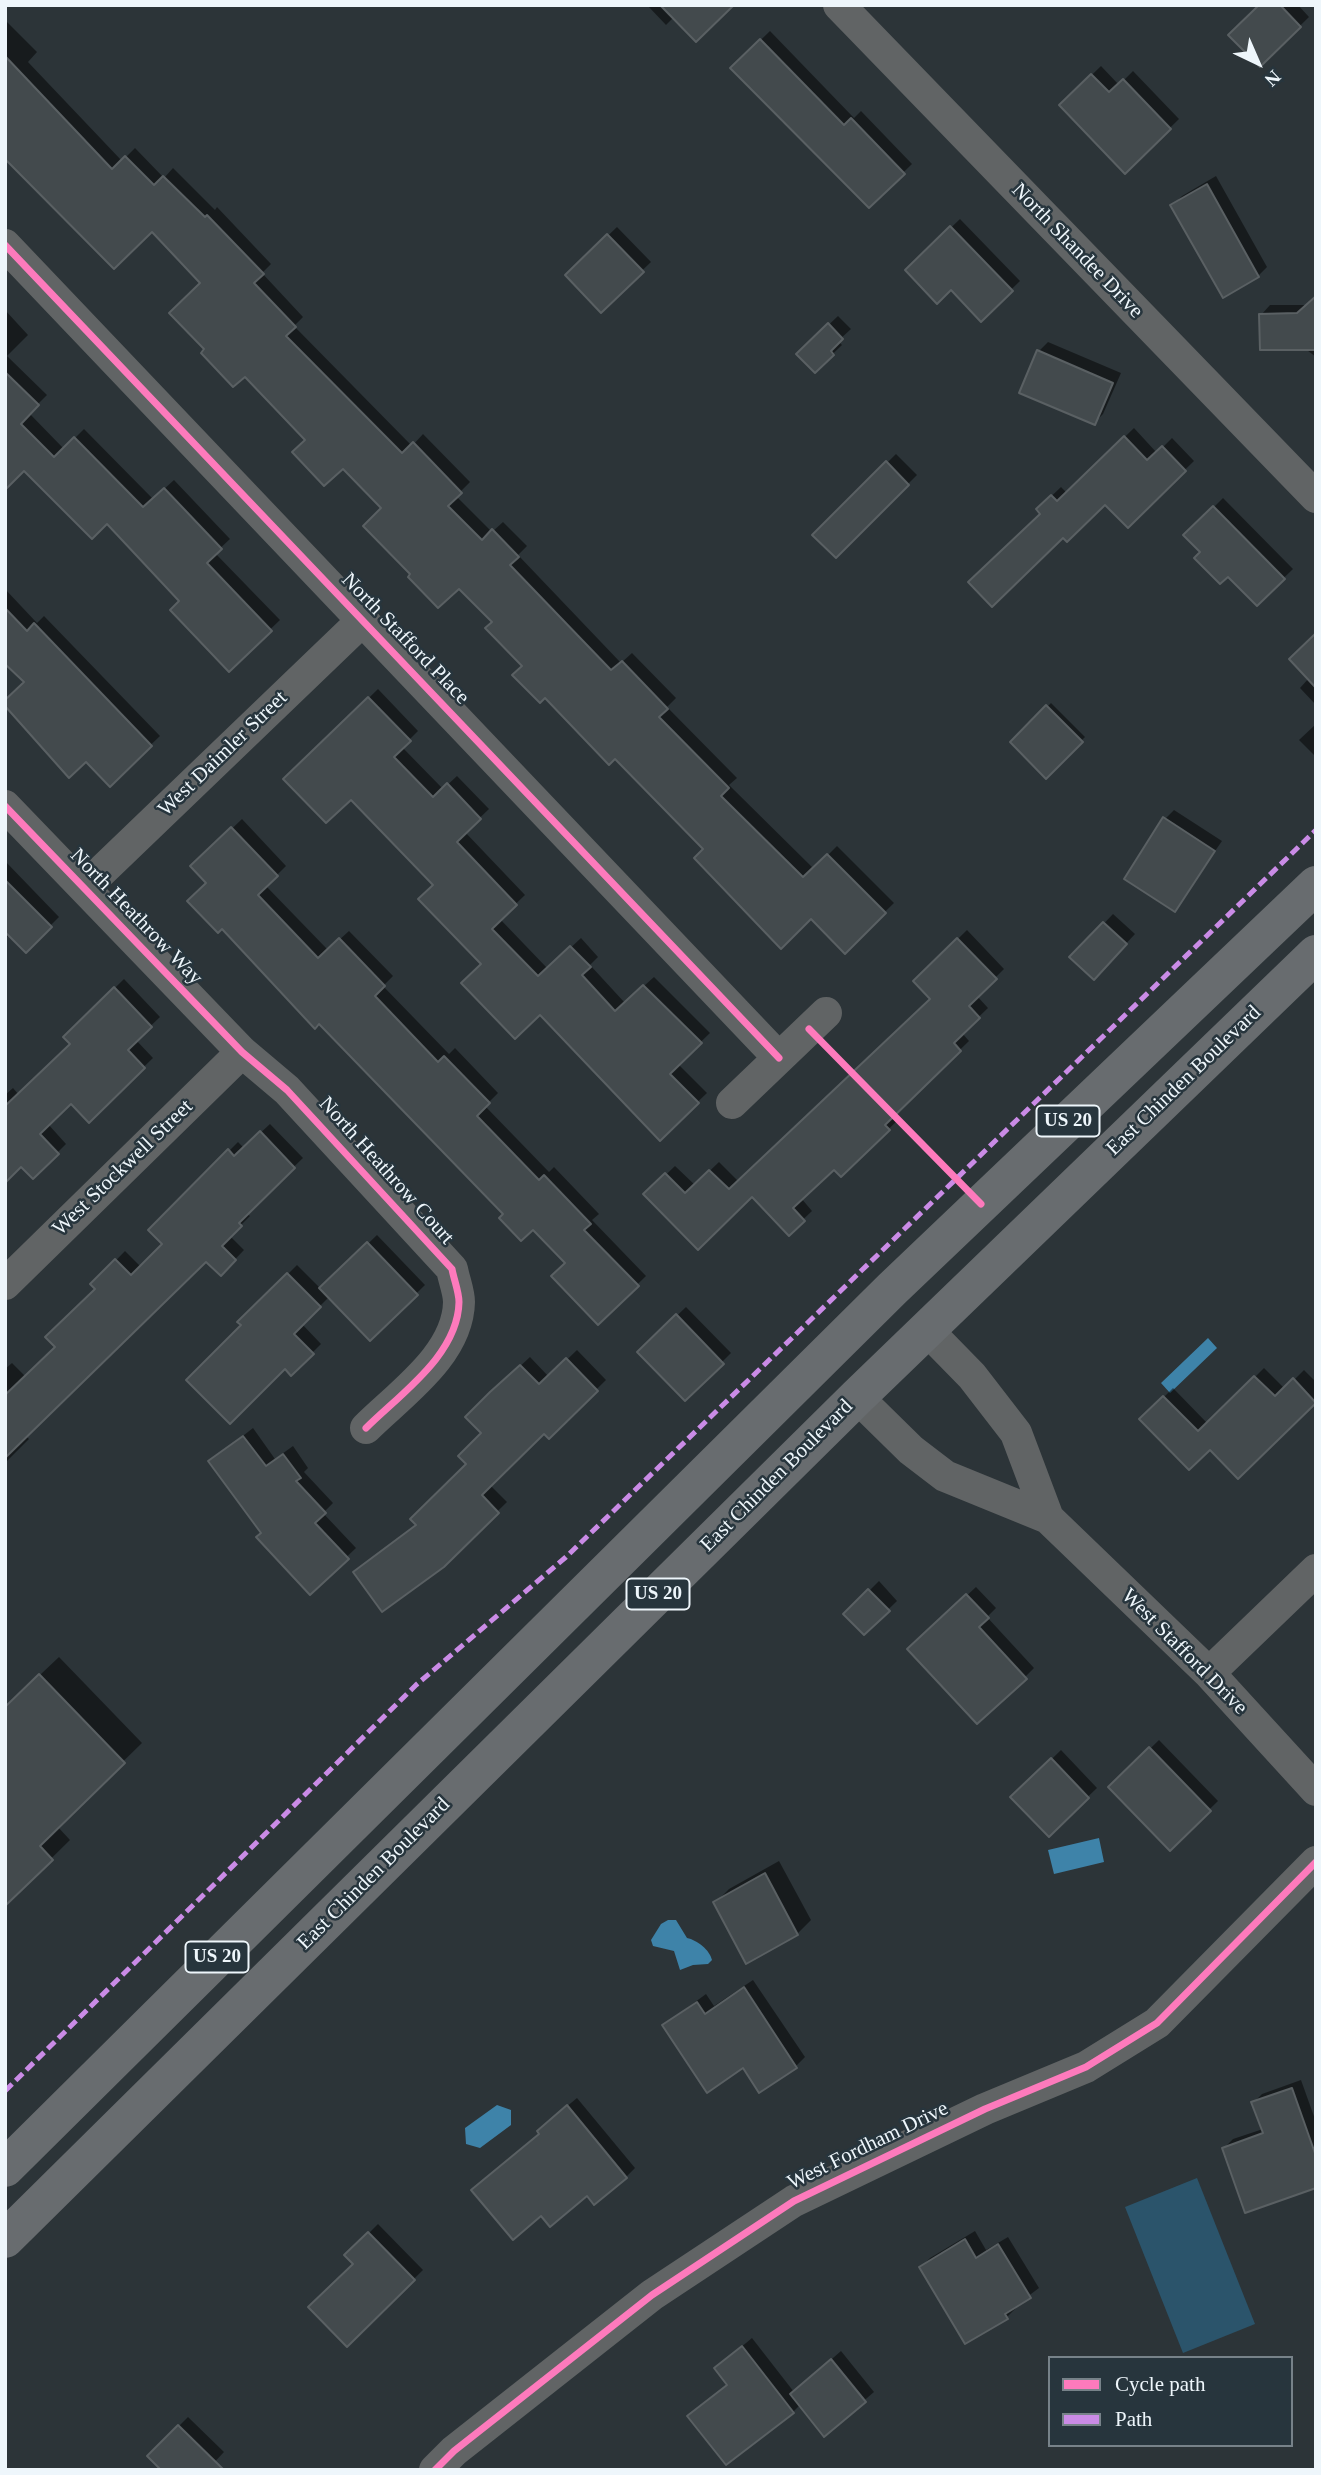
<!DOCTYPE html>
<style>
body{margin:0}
#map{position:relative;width:1321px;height:2475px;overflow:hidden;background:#2c3438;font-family:Georgia,serif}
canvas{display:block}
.frame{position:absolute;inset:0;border:7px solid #eef6fb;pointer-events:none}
.legend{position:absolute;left:1048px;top:2356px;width:245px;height:91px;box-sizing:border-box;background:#27353d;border:2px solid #778289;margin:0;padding:9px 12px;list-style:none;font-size:21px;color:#eef6fb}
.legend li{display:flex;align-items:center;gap:14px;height:35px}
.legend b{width:35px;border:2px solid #778289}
.north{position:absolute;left:1223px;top:28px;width:70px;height:70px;-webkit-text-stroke:5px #27353d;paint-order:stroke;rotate:136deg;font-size:19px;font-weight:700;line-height:28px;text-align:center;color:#eef6fb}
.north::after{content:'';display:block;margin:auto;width:24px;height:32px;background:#eef6fb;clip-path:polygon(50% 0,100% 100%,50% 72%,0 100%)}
</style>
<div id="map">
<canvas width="1321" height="2475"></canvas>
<div class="frame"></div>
<ul class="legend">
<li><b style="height:9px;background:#fd7abc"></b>Cycle path</li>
<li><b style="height:9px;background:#ca8be6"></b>Path</li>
</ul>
<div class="north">N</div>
</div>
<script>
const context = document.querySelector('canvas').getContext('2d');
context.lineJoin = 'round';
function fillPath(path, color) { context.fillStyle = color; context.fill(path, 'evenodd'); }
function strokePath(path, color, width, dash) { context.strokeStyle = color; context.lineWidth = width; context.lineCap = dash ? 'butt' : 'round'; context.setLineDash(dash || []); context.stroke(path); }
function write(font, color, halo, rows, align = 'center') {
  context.font = font + ' Georgia,serif'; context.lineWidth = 5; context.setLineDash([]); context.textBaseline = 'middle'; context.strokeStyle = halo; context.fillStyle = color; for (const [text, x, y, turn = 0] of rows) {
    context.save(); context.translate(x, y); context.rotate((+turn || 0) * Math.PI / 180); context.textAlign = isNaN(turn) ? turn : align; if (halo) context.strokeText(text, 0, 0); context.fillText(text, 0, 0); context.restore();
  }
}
fillPath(new Path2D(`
 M1197 2178 1255 2324 1183 2353 1125 2207Z`), '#2b546b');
fillPath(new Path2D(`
 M1208 1338 1217 1348 1170 1393 1161 1383Z
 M1099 1838 1104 1862 1054 1874 1048 1850Z
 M668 1920H676L687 1938C697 1940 710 1950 712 1960L708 1964 693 1965 680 1970 674 1951 653 1946 651 1940 661 1924Z
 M497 2105 511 2110V2125L480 2148 466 2144 465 2128Z`), '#3e83a9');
fillPath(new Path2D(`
 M647 5H731L674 17 666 25Z
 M1261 5H1298L1309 17 1260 65Z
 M5 20 37 52 28 62 122 161 135 148 164 178 173 168 215 210 217 207 271 264 262 273 303 317 294 326 412 446 423 434 470 482 456 496 492 532 503 522 527 546 518 555 621 663 632 653 676 698 667 707 737 778 729 785 814 869 837 846 894 903 845 951 811 917 705 849 524 666 494 622 459 586 413 574 384 508 343 466 307 440 245 374 207 349 202 283 152 230 47 201 5 157Z
 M770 31 854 118 861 111 912 164 869 206 732 68Z
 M1101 66 1119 85 1133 71 1179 119 1125 172 1061 105Z
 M1216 176 1267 267 1258 276 1173 205 1182 196Z
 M960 219 1020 281 981 319 951 288 907 270Z
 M617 227 651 262 601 310 567 275Z
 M1316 297V357L1261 315 1270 305H1308Z
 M5 310 28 335 7 356 47 395 29 413 64 449 84 429 153 499 174 480 230 539 215 553 280 620 229 669 181 601 107 522 24 469 5 476Z
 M838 316 851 329 838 341 842 345 815 371 798 354Z
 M1048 342 1121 373 1103 414 1094 423 1039 351Z
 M1134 428 1157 453 1172 438 1194 461 1128 525 1105 502 1042 513 1038 509 1061 487 1067 493Z
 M896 454 917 475 836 556 814 535Z
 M1223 498 1293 569 1257 604 1186 535Z
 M5 589 37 623 44 616 160 736 110 784 5 661Z
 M1316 635V705L1300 688 1309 678Z
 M378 689 418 731 402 747 443 789 457 776 489 809 465 832 525 895 500 919 548 969 581 938 598 957 590 965 625 1003 654 977 710 1033 678 1064 707 1093 660 1138 540 1012 484 964 435 885 351 797 286 779Z
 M1051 703 1085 737 1046 776 1012 742Z
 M1316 724V757L1299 740Z
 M1174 810 1222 841 1174 910 1165 819Z
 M242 819 286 866 266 886 328 950 349 931 393 976 383 986 449 1054 455 1048 498 1093 485 1106 549 1172 554 1167 599 1214 592 1220 646 1276 598 1323 567 1263 533 1227 505 1214 193 866Z
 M5 861 59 917 26 950 10 934 5 939Z
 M1113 914 1135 934 1094 978 1072 957Z
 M967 930 1004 969 977 996 988 1008 962 1033 969 1041 893 1115 898 1120 841 1175 834 1167 801 1198 812 1211 789 1233 752 1194H646L675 1166 695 1185 719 1162 739 1182 932 998 915 981Z
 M124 979 160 1017 136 1040 153 1058 89 1120 71 1102 48 1124 66 1144 33 1177 21 1165 5 1181V1095L13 1088 19 1095 72 1044 65 1037Z
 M270 1124 303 1158 246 1213 250 1216 230 1236 244 1250 221 1274 207 1259 26 1436 29 1439 5 1463V1369L12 1363 26 1377 57 1346 98 1288 93 1284 125 1251 141 1267 164 1244 150 1230 238 1142 244 1148Z
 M377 1235 425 1285 370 1339 329 1297 302 1324 321 1344 291 1374 240 1322 297 1265 321 1289Z
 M686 1307 731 1353 685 1399 639 1352Z
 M577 1350 606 1380 549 1436 544 1432 490 1485 507 1502 443 1565 355 1572 417 1524 468 1464 484 1433 502 1383 530 1357 549 1377Z
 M1264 1368 1285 1389 1304 1370 1316 1382V1401L1238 1477 1210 1448 1142 1419 1173 1388 1208 1424Z
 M253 1428 275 1459 293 1446 308 1468 304 1472 333 1503 323 1513 356 1548 310 1592 211 1461Z
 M879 1581 897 1601 864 1633 846 1614Z
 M976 1587 996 1608 987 1617 1034 1668 1025 1677 919 1640Z
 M59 1657 142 1743 57 1826 70 1840 6 1903 5 1708Z
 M1159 1740 1218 1801 1170 1848 1111 1787Z
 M1061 1750 1097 1788 1049 1834 1013 1797Z
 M779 1861 811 1920 797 1934 715 1903 729 1889Z
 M753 1980 805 2057 796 2066H743L664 2025 706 1994 714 2006Z
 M1301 2080 1316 2122V2186L1224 2148 1233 2139 1263 2129 1253 2103 1262 2094Z
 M577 2098 635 2168 626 2177 542 2214 541 2133 548 2122Z
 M378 2224 423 2270 347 2345 355 2264 347 2255Z
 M975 2231 986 2250 1008 2237 1039 2288 1015 2306 1016 2308 1007 2317 966 2342 921 2267 930 2258Z
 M752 2338 794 2392 841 2351 874 2392 825 2434 801 2404 793 2412 690 2416 729 2384 716 2368Z
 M188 2417 224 2452 208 2469 149 2456Z`), '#0007');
const building = new Path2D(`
 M660 5H734L696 42Z
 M1259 5H1280L1301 27 1260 67 1228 35Z
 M760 39 844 125 851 118 905 174 869 208 730 68Z
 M5 56 112 169 125 156 154 185 163 176 205 217 207 215 264 274 254 283 296 327 286 336 402 453 413 442 462 493 448 506 482 540 492 529 519 557 510 565 611 670 622 661 668 709 659 717 729 788 721 796 803 877 827 854 886 913 845 954 811 919 781 949 694 858 703 849 615 759 609 765 545 698 540 703 512 675 522 666 485 628 492 622 459 589 438 608 408 577 410 574 363 526 381 508 343 469 324 486 292 452 305 440 245 377 233 387 201 353 204 349 169 313 200 283 152 232 114 269 5 159Z
 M1091 74 1109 92 1123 79 1171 129 1125 174 1059 105Z
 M1207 184 1259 277 1223 298 1170 205Z
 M950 226 1013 291 981 322 951 290 937 304 905 270Z
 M607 234 644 272 601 313 565 275Z
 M1316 296V350H1260L1259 314 1297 313Z
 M828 323 843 339 831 351 834 355 815 373 796 354Z
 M1037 350 1113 383 1095 425 1019 393Z
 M5 372 39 405 21 424 54 457 74 437 143 507 164 488 222 549 207 563 272 631 229 672 170 610 179 601 107 524 92 539 24 471 5 490Z
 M1124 436 1147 460 1162 446 1186 471 1128 528 1105 505 1067 542 1063 538 992 607 968 582 1040 514 1036 509 1051 495 1057 501Z
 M886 461 909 485 836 558 812 535Z
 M1213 506 1285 579 1257 606 1228 577 1220 584 1194 558 1200 552 1183 535Z
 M5 608 27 631 34 623 152 746 110 787 86 762 69 778 5 706V700L24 682 5 664Z
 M1316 633V688L1289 659Z
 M368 697 411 741 394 757 433 797 447 783 481 819 457 842 517 905 492 929 538 976 570 946 591 967 582 975 615 1011 643 985 702 1043 670 1074 699 1103 660 1141 540 1015 515 1039 461 983 481 964 418 899 433 885 351 800 326 823 283 779Z
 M1046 705 1083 742 1046 779 1010 742Z
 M1163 817 1215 851 1175 912 1124 879Z
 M231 827 278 876 258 895 318 958 339 938 385 986 375 996 438 1062 444 1056 490 1103 477 1116 539 1180 544 1175 591 1224 584 1230 639 1286 598 1325 551 1276 565 1263 533 1230 521 1241 499 1218 503 1214 319 1024 315 1029 222 929 218 933 187 901 206 883 190 866Z
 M5 880 52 927 26 953 5 932Z
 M1103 922 1127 944 1094 980 1069 957Z
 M957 938 997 979 969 1006 980 1018 954 1043 961 1051 885 1125 890 1130 841 1177 834 1170 793 1208 805 1221 789 1236 752 1197 698 1250 643 1194 665 1173 685 1193 709 1170 729 1189 930 999 913 981Z
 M114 987 152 1027 128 1050 145 1068 89 1123 71 1104 40 1134 59 1154 33 1179 21 1167 5 1183V1106L70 1044 63 1037Z
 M260 1131 295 1168 239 1223 242 1226 222 1246 236 1260 221 1276 206 1262 5 1458V1395L55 1347 45 1337 95 1289 90 1284 115 1259 131 1275 162 1244 148 1230 228 1149 234 1156Z
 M367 1242 418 1295 370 1341 319 1288Z
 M287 1273 321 1307 294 1334 314 1354 291 1376 285 1369 230 1424 186 1380 241 1325 237 1322Z
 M676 1314 724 1364 685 1401 637 1352Z
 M566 1358 598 1391 549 1439 544 1434 482 1495 499 1513 444 1567 382 1612 353 1572 416 1525 410 1519 466 1464 458 1456 481 1433 465 1417 490 1392 520 1365 539 1384Z
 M1254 1376 1275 1396 1293 1378 1316 1403 1238 1479 1210 1450 1189 1470 1139 1419 1163 1396 1198 1431Z
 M243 1436 266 1466 283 1454 301 1478 296 1481 326 1513 315 1523 349 1559 310 1595 256 1537 261 1533 208 1461Z
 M868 1589 890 1611 864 1635 843 1614Z
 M966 1594 989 1618 979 1627 1027 1679 977 1724 907 1649Z
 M39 1674 125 1763 40 1846 53 1860 5 1906V1707Z
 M1149 1747 1211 1811 1170 1851 1108 1787Z
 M1051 1758 1089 1798 1049 1837 1010 1797Z
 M765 1873 798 1935 746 1964 713 1902Z
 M744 1987 797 2068 759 2093 743 2068 707 2093 662 2025 697 2002 705 2014Z
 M1292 2088 1316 2156V2188L1245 2213 1222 2148 1263 2133 1251 2102Z
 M567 2105 627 2178 594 2205 587 2196 550 2227 541 2216 513 2240 471 2190 539 2134 537 2131Z
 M368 2232 415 2280 347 2347 308 2307 353 2264 344 2255Z
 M965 2239 976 2258 998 2244 1031 2298 1005 2314 1008 2319 965 2344 919 2267Z
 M742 2346 794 2413 726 2465 687 2416 727 2385 714 2368Z
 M831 2359 866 2402 824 2437 790 2394Z
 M178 2425 224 2470H161L147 2456Z`);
fillPath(building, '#434a4d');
strokePath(building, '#5a6063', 2);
strokePath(new Path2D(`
 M839 5 1316 497
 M5 245 779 1058
 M5 806 242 1052 287 1090 452 1269C454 1280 459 1292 459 1302 458 1355 400 1394 366 1428
 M84 888 363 620
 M732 1103 826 1013
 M5 1284 242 1052
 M927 1330 972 1376 1016 1433 1048 1518
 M857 1397 911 1450 945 1476 1048 1518 1209 1673 1316 1790
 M1209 1673 1316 1570
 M435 2470 454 2451 652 2295 794 2201 985 2109 1086 2067 1157 2023 1316 1862`), '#616465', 32);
strokePath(new Path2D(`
 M5 2168 892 1289 1316 885
 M5 2239 857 1397 1316 954`), '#686c6f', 38);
strokePath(new Path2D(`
 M5 2091 416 1685 566 1557 1316 830`), '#ca8be6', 5, [10, 5]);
strokePath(new Path2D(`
 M5 245 779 1058
 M5 806 242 1052 287 1090 452 1269C454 1280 459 1292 459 1302 458 1355 400 1394 366 1428
 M809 1029 981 1204
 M435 2470 454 2451 652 2295 794 2201 985 2109 1086 2067 1157 2023 1316 1862`), '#fd7abc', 7);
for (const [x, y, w] of [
 [1068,1121,63],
 [658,1594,63],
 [217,1957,63]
]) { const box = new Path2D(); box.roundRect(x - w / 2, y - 15.5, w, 31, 5); context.fillStyle = '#27353d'; context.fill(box); strokePath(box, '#eef6fb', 2); }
write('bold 19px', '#eef6fb', null, [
 ["US 20",1068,1121],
 ["US 20",658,1594],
 ["US 20",217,1957]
]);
write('21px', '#eef6fb', '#27353d', [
 ["North Shandee Drive",1077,251,46],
 ["North Stafford Place",405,639,46],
 ["West Daimler Street",223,754,-44],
 ["North Heathrow Way",136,917,46],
 ["East Chinden Boulevard",1184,1081,-44],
 ["West Stockwell Street",123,1168,-44],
 ["North Heathrow Court",386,1171,48],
 ["East Chinden Boulevard",777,1476,-45],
 ["West Stafford Drive",1184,1652,45],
 ["East Chinden Boulevard",374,1874,-45],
 ["West Fordham Drive",868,2146,-26]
]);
</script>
